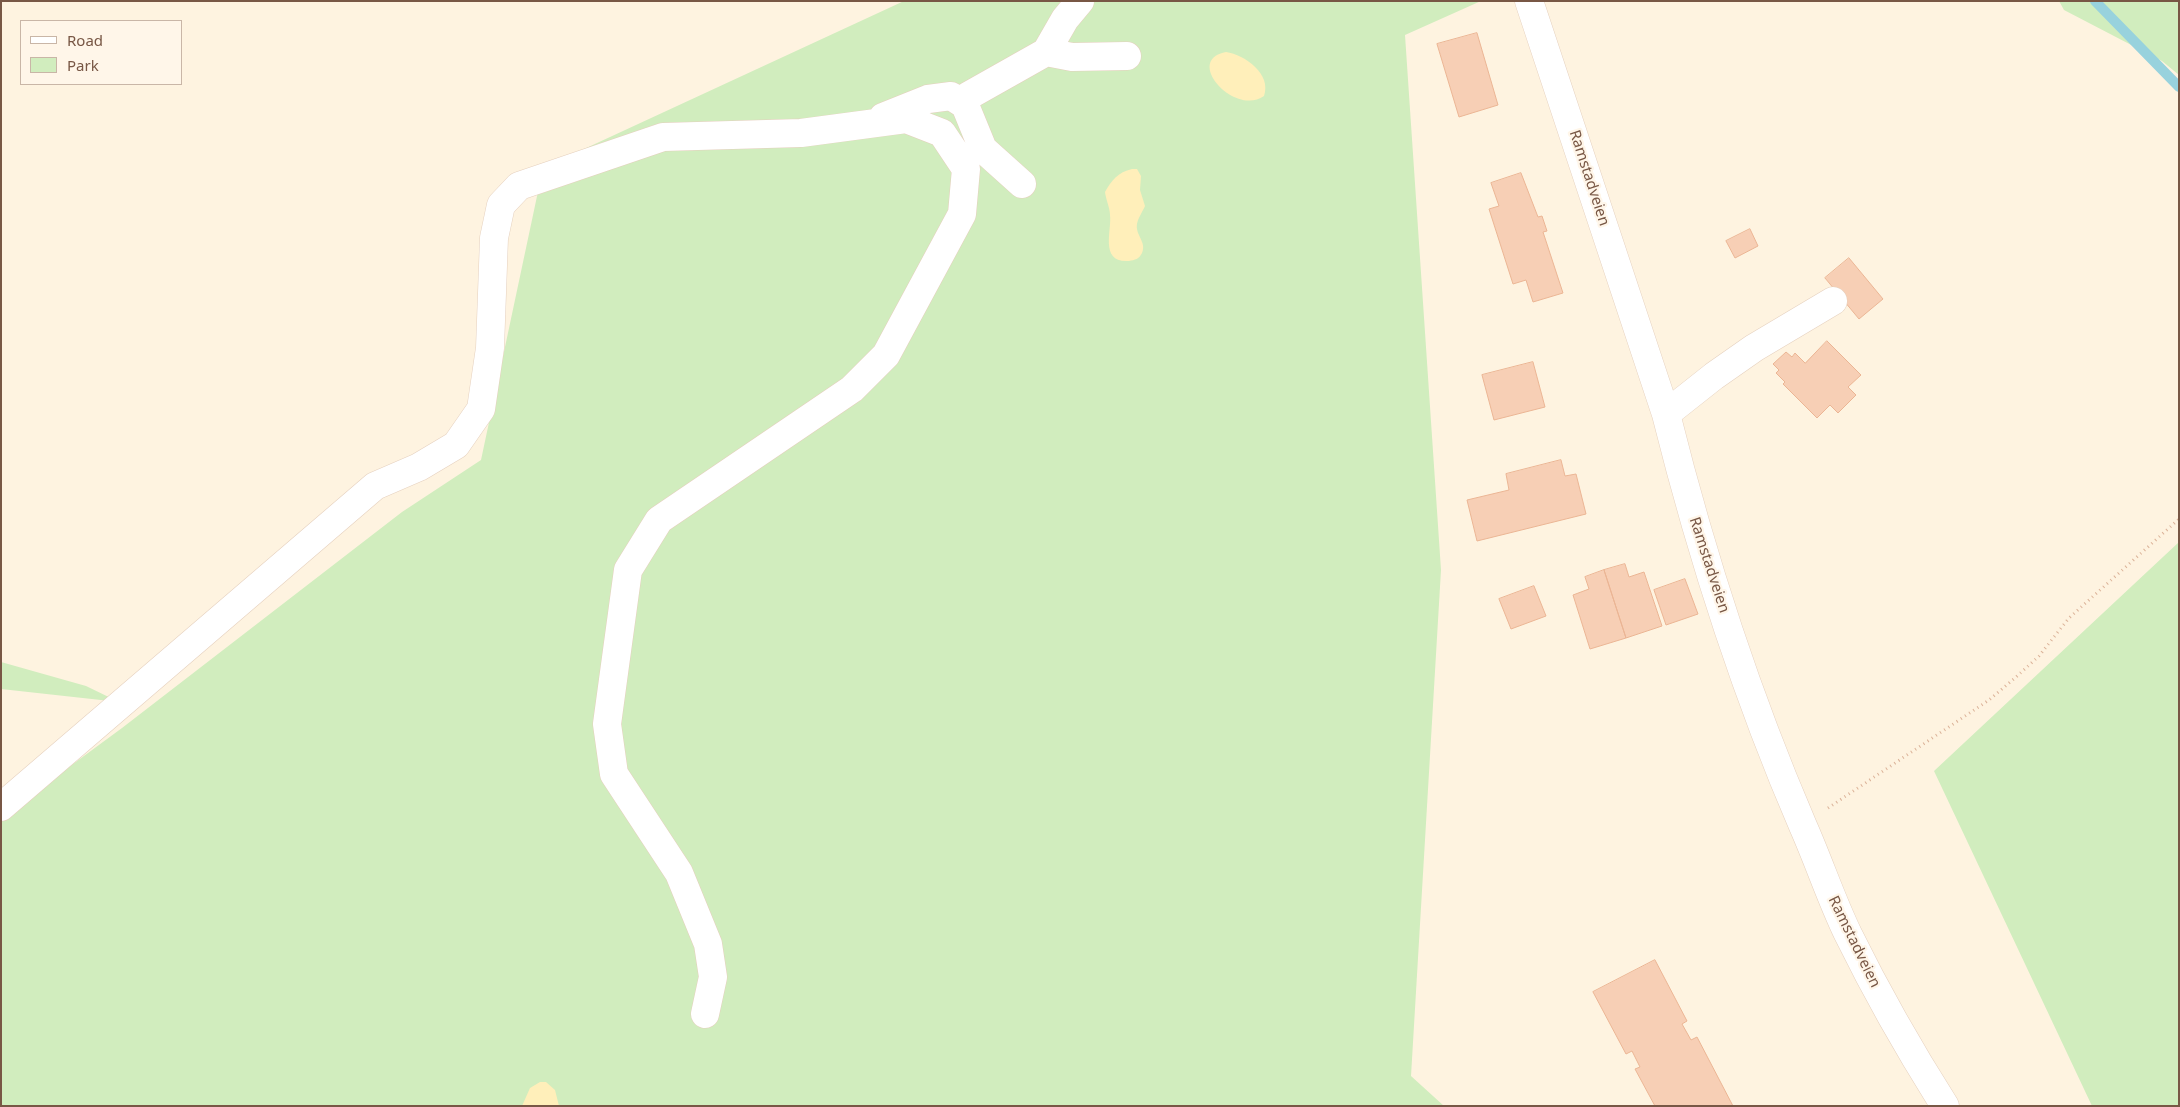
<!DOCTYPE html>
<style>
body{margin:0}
#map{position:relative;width:2180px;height:1107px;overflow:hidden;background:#fef3e0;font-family:"Noto Sans",sans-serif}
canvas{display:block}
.frame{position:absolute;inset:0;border:2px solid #785745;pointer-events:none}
.legend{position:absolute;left:20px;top:20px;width:162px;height:65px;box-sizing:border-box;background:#fff6e9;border:1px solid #c9b6a7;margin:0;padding:6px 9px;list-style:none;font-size:15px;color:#785745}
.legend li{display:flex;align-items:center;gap:10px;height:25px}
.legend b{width:25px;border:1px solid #c9b6a7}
</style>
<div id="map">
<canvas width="2180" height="1107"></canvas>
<div class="frame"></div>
<ul class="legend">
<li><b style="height:6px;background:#fff"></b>Road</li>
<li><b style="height:14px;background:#d1edbe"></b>Park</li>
</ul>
</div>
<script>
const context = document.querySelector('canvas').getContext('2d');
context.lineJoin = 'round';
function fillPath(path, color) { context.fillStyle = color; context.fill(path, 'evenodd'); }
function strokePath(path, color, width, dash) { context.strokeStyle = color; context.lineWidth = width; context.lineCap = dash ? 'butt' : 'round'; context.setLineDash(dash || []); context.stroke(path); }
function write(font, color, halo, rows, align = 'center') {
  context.font = font + ' "Noto Sans",sans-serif'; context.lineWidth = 4.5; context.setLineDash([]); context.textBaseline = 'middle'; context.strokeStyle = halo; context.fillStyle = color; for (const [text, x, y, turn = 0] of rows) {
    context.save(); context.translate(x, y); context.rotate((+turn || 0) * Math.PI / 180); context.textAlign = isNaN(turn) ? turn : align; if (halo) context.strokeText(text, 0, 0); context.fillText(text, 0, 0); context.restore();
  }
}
fillPath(new Path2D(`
 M904 1H1481L1405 35 1441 570 1411 1076 1444 1106H1V817L122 728 402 512 481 460 543 168Z
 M2059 1H2179V75L2162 61 2064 10Z
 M2179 542V1106H2092L1934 771Z
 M1 662 86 686 119 702 1 689Z`), '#d1edbe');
fillPath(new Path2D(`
 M1226 52C1245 55 1272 74 1264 96 1235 117 1183 60 1226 52Z
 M1132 169H1137L1141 176 1140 190 1145 206C1143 211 1138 218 1137 224 1135 235 1147 242 1142 253 1139 259 1135 260 1129 261 1099 263 1112 231 1110 215 1110 208 1106 200 1105 192 1111 181 1118 172 1132 169Z
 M540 1082H546L555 1090 559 1106H522L530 1088Z`), '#ffefba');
strokePath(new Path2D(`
 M2095 1 2179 87`), '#98d2dd', 10);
const building = new Path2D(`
 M1477 33 1498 105 1459 117 1437 44Z
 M1521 173 1538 217 1542 216 1547 231 1543 232 1563 293 1533 302 1526 280 1513 284 1489 209 1499 206 1491 183Z
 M1750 229 1758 246 1735 258 1726 241Z
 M1849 258 1883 299 1859 319 1825 278Z
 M1827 341 1861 375 1848 387 1856 395 1838 413 1830 405 1817 418 1783 384 1785 382 1776 373 1779 370 1773 364 1786 352 1792 357 1795 353 1805 363Z
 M1533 362 1545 407 1494 420 1482 375Z
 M1561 460 1565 476 1576 474 1586 514 1477 541 1467 500 1509 490 1506 474Z
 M1625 564 1629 577 1644 572 1662 626 1626 638 1604 570Z
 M1604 570 1626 638 1590 649 1573 595 1589 589 1585 577Z
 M1685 579 1698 614 1666 625 1654 590Z
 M1534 586 1546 616 1511 629 1499 599Z
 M1655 960 1687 1021 1682 1024 1691 1040 1697 1037 1733 1106H1655L1635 1069 1640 1067 1632 1051 1626 1054 1593 992Z`);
fillPath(building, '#f7cfb5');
strokePath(building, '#ebb594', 1);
const minor = new Path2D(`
 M1529 1 1666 414C1701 554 1746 694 1803 826 1819 862 1831 899 1848 934 1877 993 1910 1051 1945 1106
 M1046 52 1065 19 1080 1
 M883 117 928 99 951 96 965 105
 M1022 184 983 149 965 105 968 96 1046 52 1072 57 1127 56
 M1666 414 1714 376 1754 348 1833 301
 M1 807 375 486 419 467 456 445 481 409 490 348 494 238 501 205 519 186 663 137 801 133 906 119 942 133 966 169 962 214 886 355 852 389 659 520 628 570 607 724 614 774 679 873 708 944 713 977 705 1014`);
strokePath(minor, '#e5d0be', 29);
strokePath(new Path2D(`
 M1828 808 1989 700 2015 678 2039 656 2069 618 2179 519`), '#dbb298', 3, [1, 4]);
strokePath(minor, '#fff', 28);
write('15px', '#785745', '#fff6e9', [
 ["Ramstadveien",1589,178,72],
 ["Ramstadveien",1709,565,72],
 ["Ramstadveien",1854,942,64]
]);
</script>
